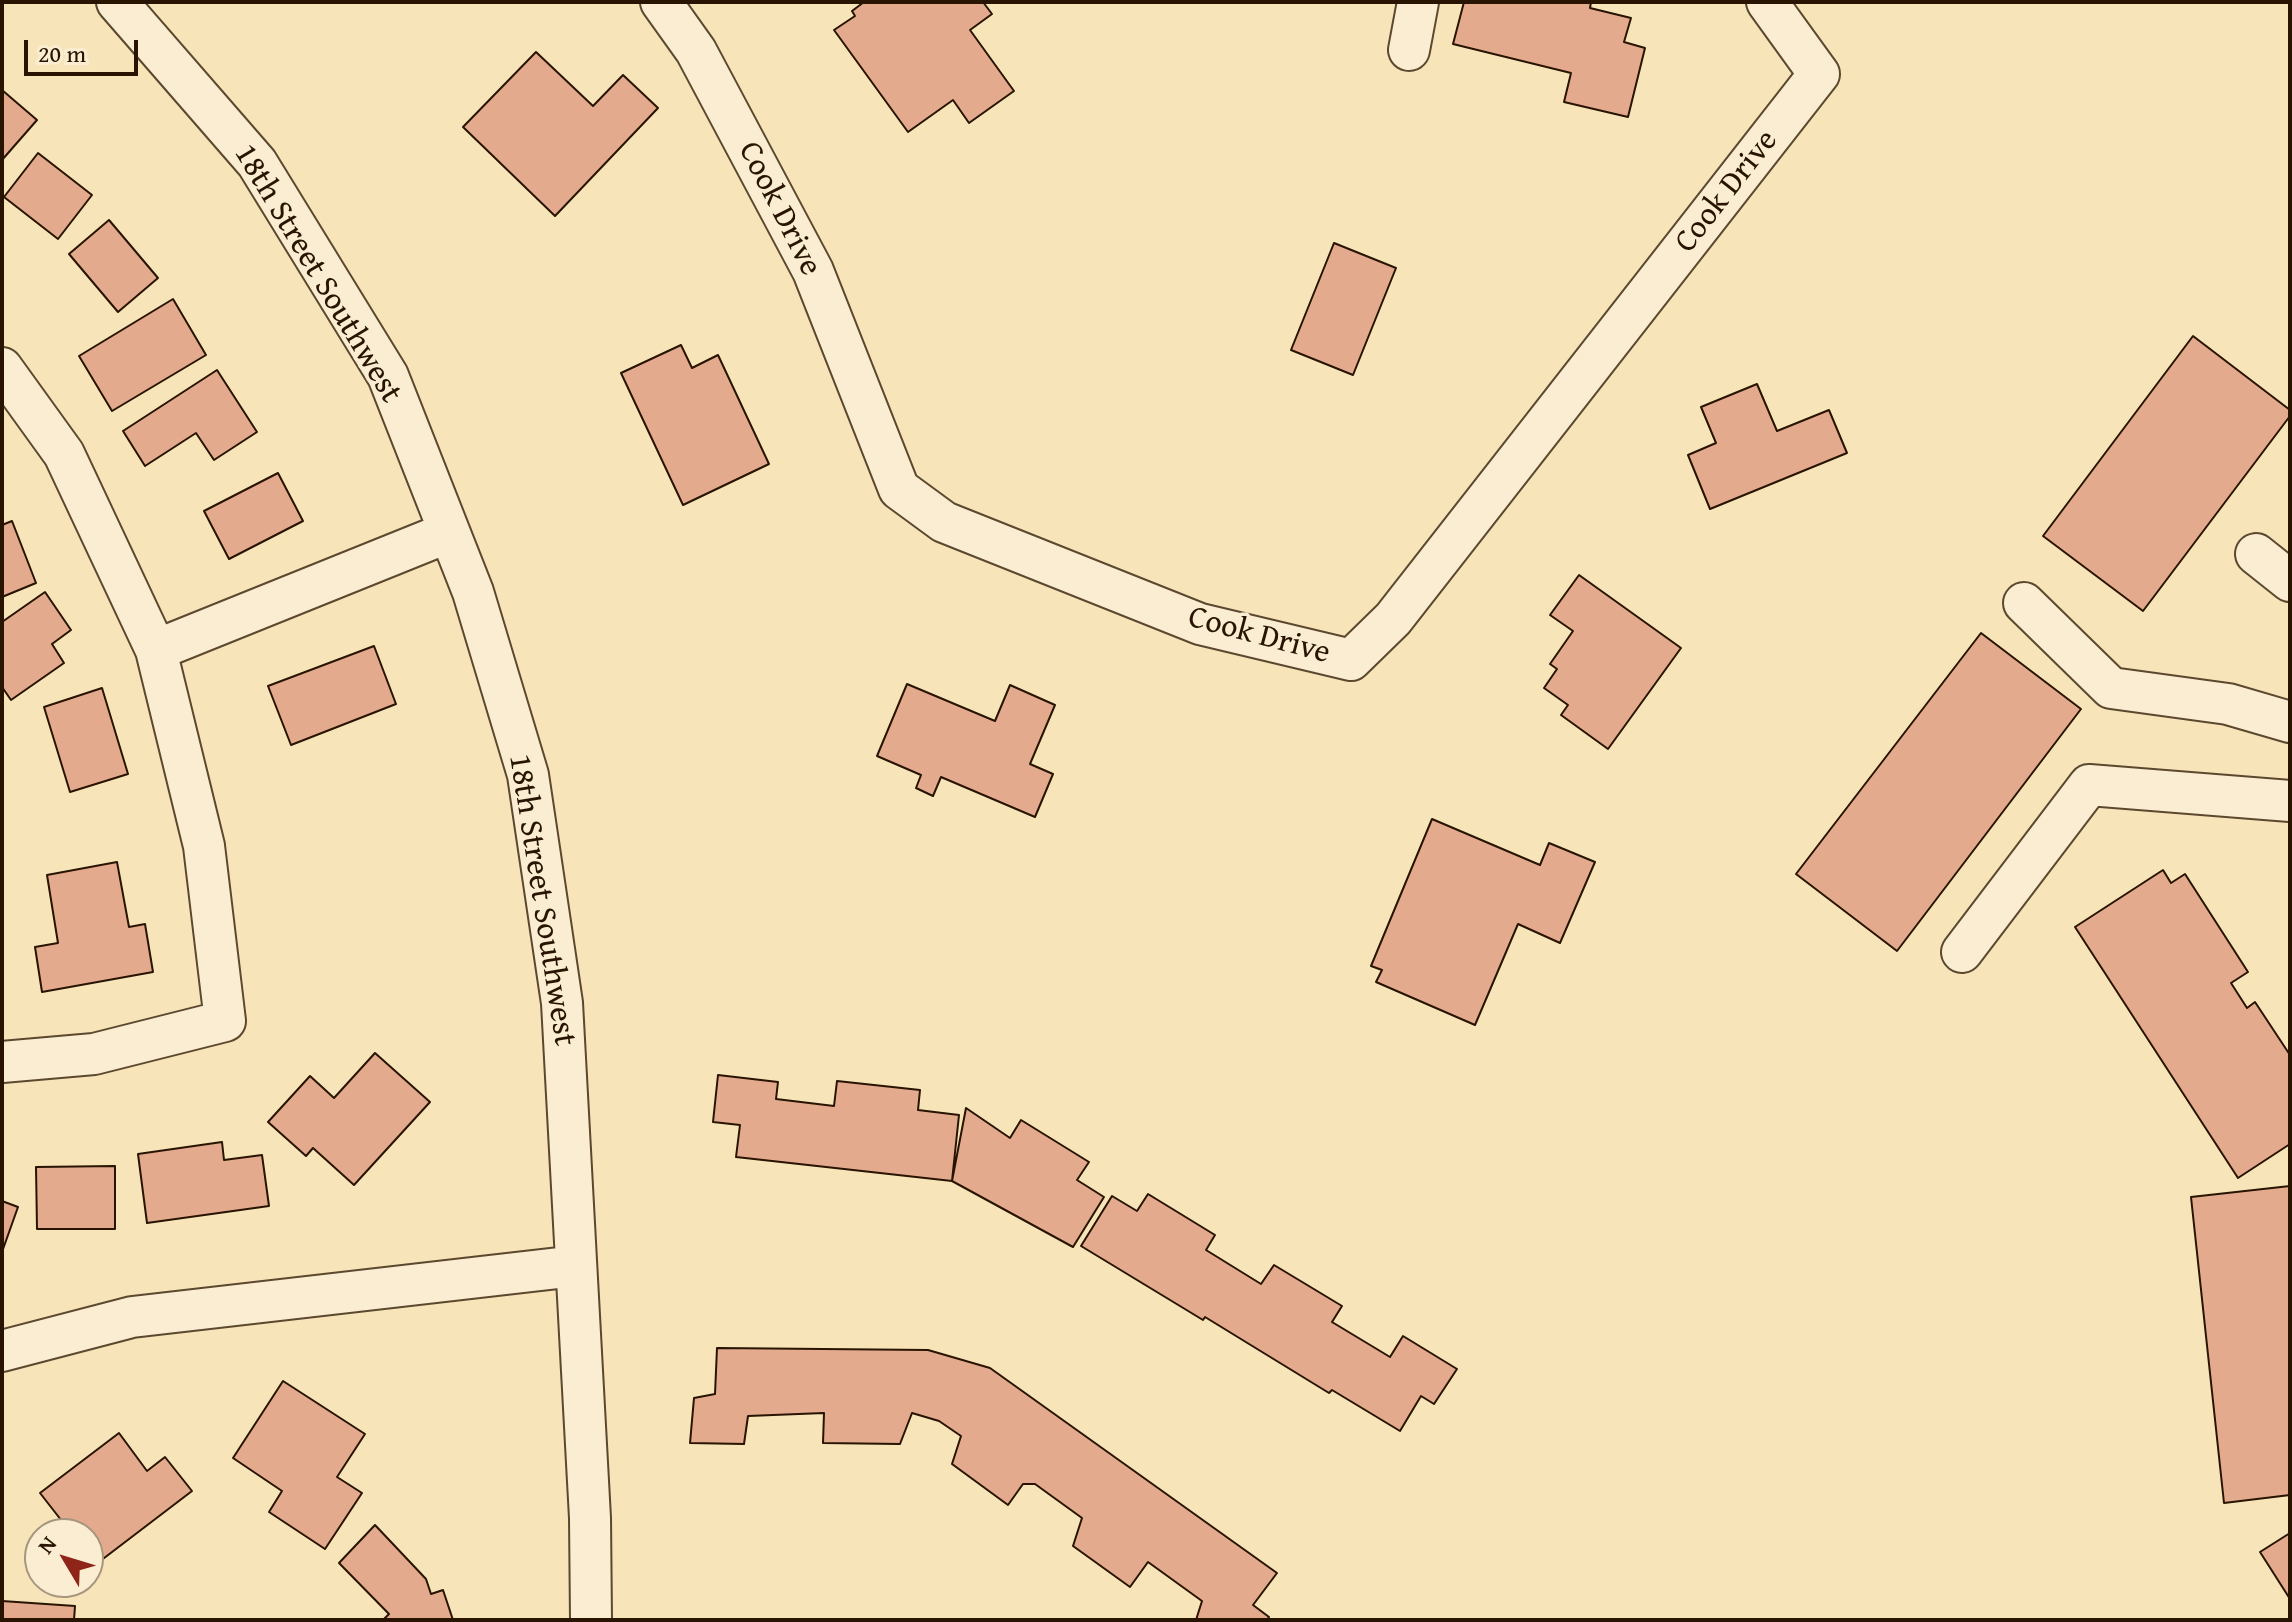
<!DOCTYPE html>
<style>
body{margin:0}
#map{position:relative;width:2292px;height:1622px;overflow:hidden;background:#f7e4b8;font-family:"Gentium Book Plus",serif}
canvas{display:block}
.frame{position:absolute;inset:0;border:4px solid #281401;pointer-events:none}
.north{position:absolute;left:24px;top:1518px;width:80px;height:80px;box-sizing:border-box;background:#faedd1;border:2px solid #a6967e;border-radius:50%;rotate:308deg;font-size:22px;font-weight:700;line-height:32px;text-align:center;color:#281401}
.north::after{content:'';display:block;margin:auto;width:28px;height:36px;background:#8f2418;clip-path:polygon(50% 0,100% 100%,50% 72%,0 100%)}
.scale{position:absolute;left:24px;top:40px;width:114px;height:36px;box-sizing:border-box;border:4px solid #281401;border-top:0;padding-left:10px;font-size:24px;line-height:28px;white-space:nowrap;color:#281401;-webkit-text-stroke:6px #faedd1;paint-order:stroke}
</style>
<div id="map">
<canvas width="2292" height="1622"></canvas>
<div class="frame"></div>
<div class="north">N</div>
<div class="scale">20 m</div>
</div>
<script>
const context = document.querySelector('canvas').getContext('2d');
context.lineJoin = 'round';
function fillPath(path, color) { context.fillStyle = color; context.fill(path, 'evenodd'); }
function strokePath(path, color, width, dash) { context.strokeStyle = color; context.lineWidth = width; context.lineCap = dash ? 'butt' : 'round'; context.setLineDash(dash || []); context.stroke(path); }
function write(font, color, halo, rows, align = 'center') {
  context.font = font + ' "Gentium Book Plus",serif'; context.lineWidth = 7; context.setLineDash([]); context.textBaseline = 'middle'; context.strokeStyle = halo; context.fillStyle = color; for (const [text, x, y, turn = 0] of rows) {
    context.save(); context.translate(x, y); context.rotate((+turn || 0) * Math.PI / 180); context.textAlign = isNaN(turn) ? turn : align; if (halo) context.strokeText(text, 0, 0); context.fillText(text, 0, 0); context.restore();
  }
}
const building = new Path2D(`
 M864 2H983L992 14 970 30 1014 91 969 123 953 100 908 132 834 30 855 16 852 11Z
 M1464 2H1591L1590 8 1631 18 1624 42 1645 48 1628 117 1564 102 1571 73 1453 44Z
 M536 52 593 106 623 75 658 108 555 216 463 127Z
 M2 90 37 120 2 160Z
 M38 153 92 195 58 239 4 197Z
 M109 220 158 278 118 312 69 254Z
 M1334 243 1396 268 1353 375 1291 350Z
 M173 299 206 355 112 411 79 356Z
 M2193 336 2290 410V416L2143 611 2043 536Z
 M681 345 692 368 718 355 769 464 683 505 621 373Z
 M217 370 257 432 214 460 196 433 145 466 123 431Z
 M1757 384 1777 431 1829 410 1847 453 1710 509 1688 455 1716 443 1701 407Z
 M278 473 303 521 229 559 204 511Z
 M12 521 36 583 2 597V525Z
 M1579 575 1681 648 1608 749 1561 715 1568 705 1544 688 1557 669 1550 664 1573 631 1550 615Z
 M45 592 71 630 52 644 64 663 11 700 2 687V622Z
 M1981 633 2081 709 1897 951 1796 874Z
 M374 646 396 704 291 745 268 686Z
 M907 684 995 721 1010 685 1055 705 1030 764 1053 774 1035 817 941 777 933 796 916 788 921 775 877 756Z
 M102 688 128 774 70 792 44 707Z
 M1432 819 1540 865 1549 843 1595 862 1560 943 1518 924 1475 1025 1376 982 1382 970 1371 966Z
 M117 862 129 927 145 924 153 972 42 992 35 947 58 943 47 875Z
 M2163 870 2171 883 2185 874 2248 972 2231 983 2247 1008 2255 1002 2290 1055V1144L2238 1178 2075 927Z
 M375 1053 430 1102 354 1185 313 1148 306 1156 268 1122 310 1076 334 1098Z
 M718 1075 778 1082 776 1099 834 1106 837 1081 920 1090 918 1110 959 1115 952 1181 736 1157 740 1125 713 1122Z
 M966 1108 1010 1138 1021 1120 1089 1162 1077 1180 1104 1197 1073 1247 952 1181Z
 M222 1142 224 1160 262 1155 269 1206 147 1223 138 1154Z
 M115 1166V1229H37L36 1167Z
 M2290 1186V1495L2224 1503 2191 1197Z
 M1148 1194 1215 1235 1206 1250 1261 1284 1274 1265 1342 1306 1332 1322 1390 1357 1403 1336 1457 1369 1434 1404 1421 1396 1400 1431 1332 1390 1329 1393 1205 1317 1203 1320 1081 1246 1112 1196 1137 1211Z
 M2 1201 18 1207 2 1252Z
 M717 1348 928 1350 990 1368 1277 1573 1253 1605 1269 1617 1267 1620H1196L1202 1601 1148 1562 1130 1587 1073 1546 1082 1518 1035 1484H1023L1008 1505 952 1464 961 1436 939 1421 912 1413 900 1444 823 1443 824 1413 748 1416 744 1444 690 1443 694 1398 715 1394Z
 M283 1381 365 1434 337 1477 362 1493 325 1549 269 1512 282 1491 233 1458Z
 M119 1433 147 1471 165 1457 192 1491 95 1565 88 1555V1534H72L40 1493Z
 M375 1525 426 1579 431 1594 443 1590 453 1620H383L389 1614 339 1563Z
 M2290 1533V1599L2260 1552Z
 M2 1601 75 1606 74 1620H2Z`);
fillPath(building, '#e3aa8e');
strokePath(building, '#281401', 2);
const minor = new Path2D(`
 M117 2 257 163 388 376 473 592 528 775 562 1003 590 1518 591 1620
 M661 2 696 51 813 271 899 489 944 522 1200 624 1351 660 1393 619 1819 74 1767 2
 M1409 50 1418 2
 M2 368 64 454 156 650 204 846 225 1021 94 1054 2 1062
 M2256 554 2290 581
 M2024 603 2111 688 2228 704 2290 722
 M156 650 449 532
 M1962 952 2089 785 2290 801
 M2 1351 132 1317 576 1266`);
strokePath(minor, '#5c482f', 44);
strokePath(minor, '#faedd1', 40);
write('32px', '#281401', '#faedd1', [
 ["Cook Drive",1727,192,-52],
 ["Cook Drive",779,209,63],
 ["18th Street Southwest",317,274,59],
 ["Cook Drive",1259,636,15],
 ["18th Street Southwest",541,900,81]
]);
</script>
